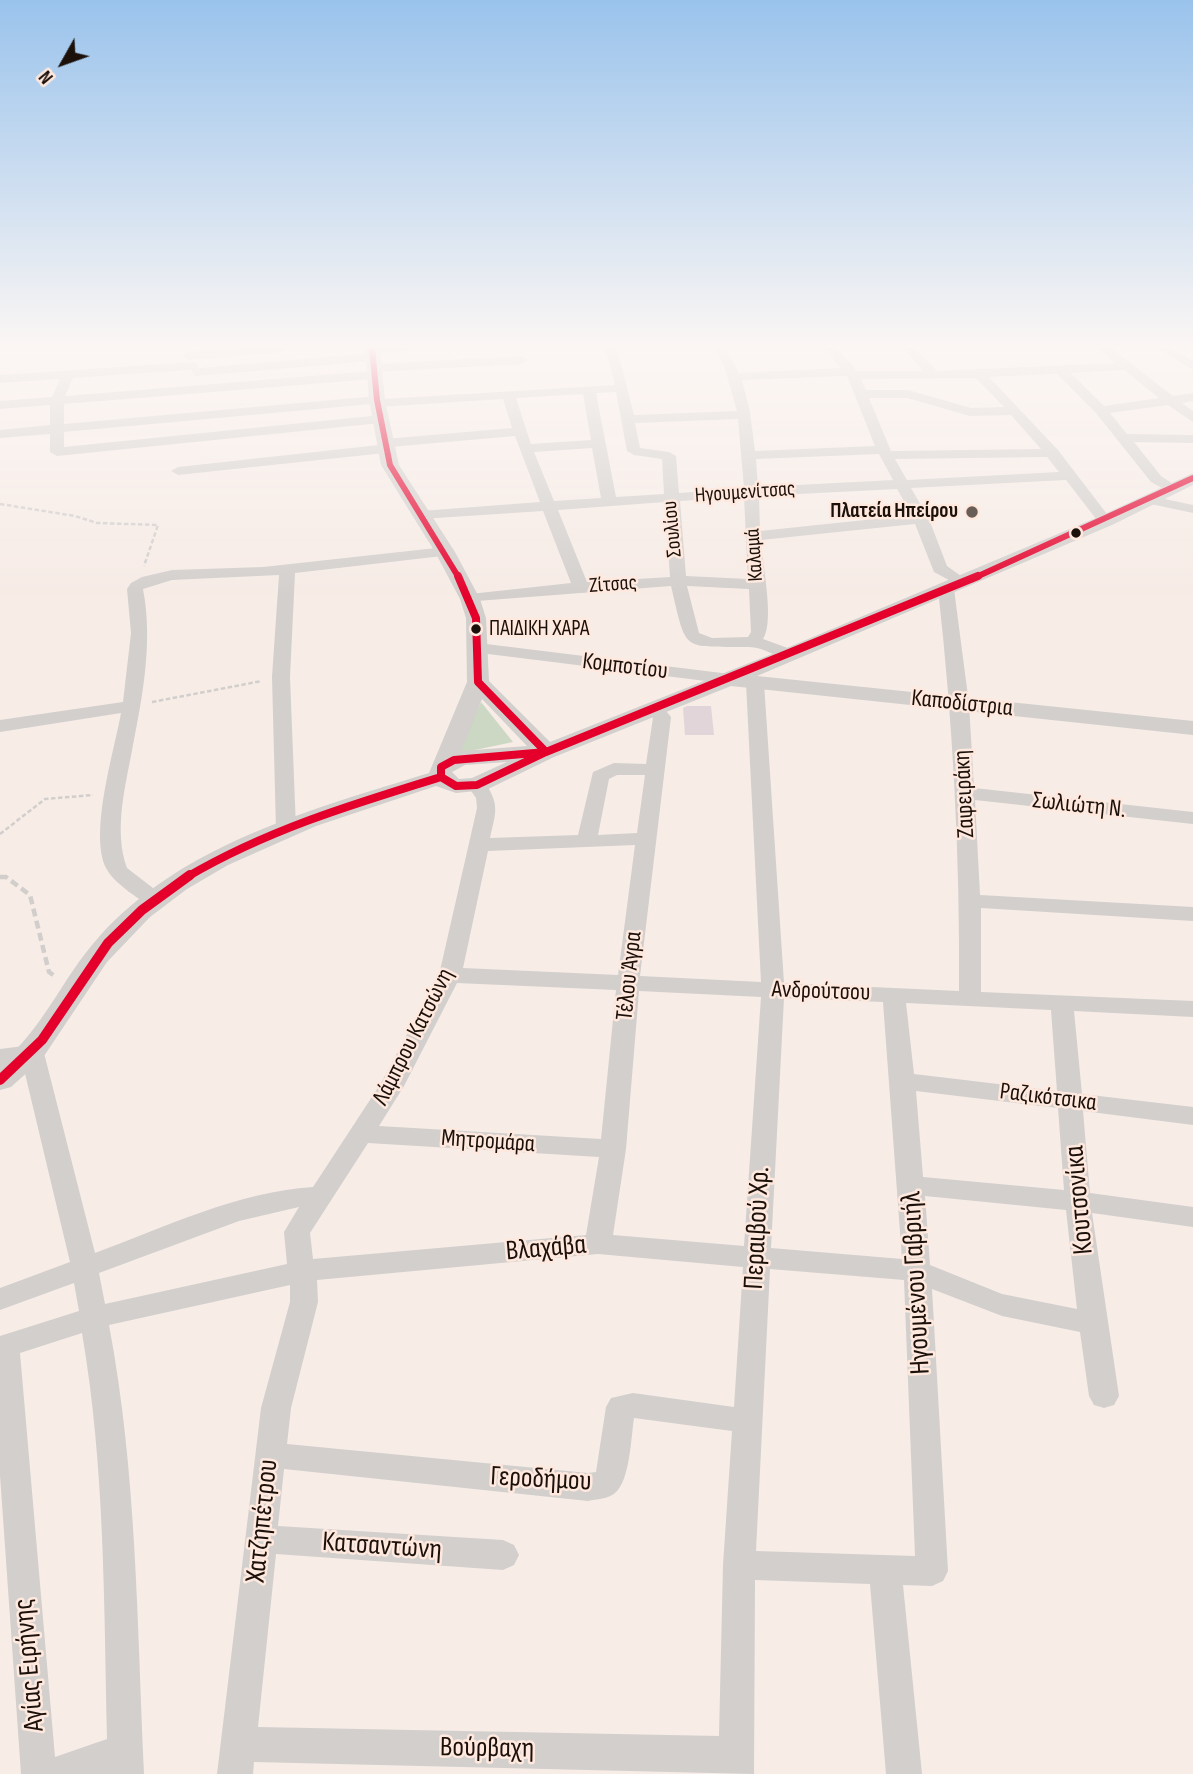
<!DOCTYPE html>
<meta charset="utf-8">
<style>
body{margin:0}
#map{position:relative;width:1193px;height:1774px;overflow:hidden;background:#f7ece6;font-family:"Sofia Sans Condensed",sans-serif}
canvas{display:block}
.north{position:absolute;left:28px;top:28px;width:70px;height:70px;-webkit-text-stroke:5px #ffe9de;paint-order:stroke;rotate:230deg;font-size:19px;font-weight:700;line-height:28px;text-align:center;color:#1c100a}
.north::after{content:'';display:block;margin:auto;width:24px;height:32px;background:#1c100a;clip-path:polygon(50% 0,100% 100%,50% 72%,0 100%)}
</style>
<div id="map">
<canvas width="1193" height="1774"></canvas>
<div class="north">N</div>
</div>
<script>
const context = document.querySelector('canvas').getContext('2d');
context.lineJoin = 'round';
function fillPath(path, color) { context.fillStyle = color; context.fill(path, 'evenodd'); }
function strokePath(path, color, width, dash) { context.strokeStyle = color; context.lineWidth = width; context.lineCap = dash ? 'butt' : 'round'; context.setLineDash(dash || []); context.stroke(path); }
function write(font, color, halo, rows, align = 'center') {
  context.font = font + ' "Sofia Sans Condensed",sans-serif'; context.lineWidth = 5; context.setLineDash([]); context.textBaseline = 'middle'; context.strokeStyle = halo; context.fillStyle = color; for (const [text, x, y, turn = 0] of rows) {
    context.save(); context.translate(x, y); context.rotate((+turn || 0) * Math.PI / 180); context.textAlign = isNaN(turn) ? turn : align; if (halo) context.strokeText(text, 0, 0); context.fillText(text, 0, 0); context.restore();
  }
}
fillPath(new Path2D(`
 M481 702 513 742 456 754Z`), '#ccd8c3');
fillPath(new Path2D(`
 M687 706H711L714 735H685L683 708Z`), '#e2d5d9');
strokePath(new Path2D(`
 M0 504 75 516 97 523 158 525 144 566
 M152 702 262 681
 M0 834 45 799 93 795
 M0 877H6`), '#d1cecc', 2.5, [4.5, 2.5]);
strokePath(new Path2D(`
 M0 877H6L30 895 49 972 56 977`), '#d1cecc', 4.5, [8, 4.5]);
fillPath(new Path2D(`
 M241 348H287L281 352 188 360 182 356 188 352Z
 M367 348H412L406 352 372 353 368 352Z
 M605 348H617L634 415 737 411 724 366 714 348H726L739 373 840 368 825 348H837L857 371H923L903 348H915L937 371 1115 363 1098 348H1111L1173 396 1193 393V401L1182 403 1193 411V422L1168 405 1110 413 1127 434 1193 435V443L1134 442 1161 476 1181 489 1179 492H1169L1151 482 1096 413 1057 374 989 377 1058 450 1110 518 1113 521 1110 524H1100L1066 480 911 488 929 519 947 566 968 581 960 586 934 572 915 524 761 540C762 563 775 621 763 639L796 651 799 655 790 660C777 657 762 647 749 647 681 646 687 654 671 586L464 602 462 599 464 596 470 594 571 583 543 511 421 519 414 515 421 511 540 502 515 436 390 447V452L385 453 178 475 171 471 178 467 379 445V440L384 439 512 428 503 399 378 407 372 404 64 432V447L381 415 388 419 381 423 57 456 50 452V434L0 438V430L50 425V405L0 409V401L52 397 60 379 0 383V375L193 362 197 363 198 368 373 353 379 357 373 361 197 376 193 375 192 370 73 378 65 396 372 371 368 368 374 364 522 356 528 360 522 364 376 372 380 375 374 379 64 404V424L377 396 383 399 615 385ZM1124 370 1159 398 1104 406 1071 373ZM847 376 875 446 755 451 750 412 742 380ZM976 378 1004 407 971 408 908 390H866L861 379ZM616 392 627 451 634 455 662 459 664 494 616 497 596 393ZM583 394 591 440 531 444 516 398ZM869 398H907L970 416 1011 415 1041 449 891 451ZM738 419 744 488 679 493 676 456 669 452 640 448 635 423ZM592 448 601 498 554 501 534 452ZM879 454 893 480 758 487 756 459ZM1047 457 1059 472 907 480 895 459ZM897 489 912 515 760 531 759 496ZM744 497 748 579 686 576 680 501ZM665 502 670 577 587 582 558 510ZM687 586 749 589 751 632 748 637 712 638 699 633Z
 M1157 348H1171L1193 361V370Z
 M1151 496 1193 505V513L1146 503 1144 500Z
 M445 547 453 552 451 555 295 573 290 677 296 829 293 833H279L276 829 272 677 279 575 172 580 143 589C153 641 143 694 133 745 126 784 113 830 127 868L162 895 166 900 162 905C149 908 140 899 129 892 121 885 111 878 106 868 89 833 114 752 121 713L0 732V720L123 702 131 633 127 589 131 583 142 577 172 570 263 567Z
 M946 584 954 589 969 704 974 788 1193 812V824L975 800 980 895 1193 907V921L981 908V992L1193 1001V1017L1074 1011 1082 1094 1193 1107V1125L1083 1111 1090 1193 1193 1207V1227L1092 1213 1119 1396 1114 1405 1104 1408 1094 1405 1089 1396 1080 1332 1002 1316 932 1289 948 1571 943 1581 932 1586 903 1585 922 1774H886L870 1584 755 1580 754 1774 254 1762 253 1774H217L261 1408 290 1302V1285L109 1325C137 1473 137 1624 144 1774H21L0 1475V1336L79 1311 74 1283 0 1310V1288L70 1262 22 1061 0 1066V1049L32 1045 40 1047 44 1053 95 1253C165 1227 237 1192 313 1187L381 1083 439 975 477 808 476 798 467 785 470 781H484C500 805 496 811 490 838L578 835 593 772 614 763 646 764 653 718 647 710 656 705 662 706 671 717 640 976 761 982 746 683 755 678 764 683 784 983 959 991C960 856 953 723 938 589ZM617 775H645L637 833 598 835 609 779ZM635 845 618 975 463 968 488 851ZM457 983 616 990 601 1139 379 1126 404 1086ZM639 991 761 997 744 1246 613 1235 626 1149ZM784 998 883 1002 902 1259 771 1248ZM906 1003 1051 1010 1057 1091 914 1074ZM916 1091 1058 1108 1064 1190 923 1177ZM368 1143 599 1157 586 1235 313 1259 310 1233ZM925 1196 1066 1210 1077 1309 1002 1294 930 1265ZM299 1207 284 1232 287 1264 105 1304 99 1273 239 1221ZM598 1254 743 1267 734 1407 633 1393 611 1398 606 1407 596 1472 588 1473 287 1444 291 1408 318 1302 317 1280ZM770 1269 904 1280 915 1556 756 1551ZM82 1333C105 1467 104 1603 107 1739L55 1757 20 1353ZM634 1418 732 1431 723 1565 719 1736 258 1727 276 1554 503 1570 514 1565 519 1555 514 1545 503 1540 278 1526 284 1469 588 1501C597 1499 608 1499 615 1493 630 1481 631 1437 634 1418Z
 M478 643 730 674 739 679 730 684 472 652 469 648 472 644Z`), '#d2cfcd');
fillPath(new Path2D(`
 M365 348H380L385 400 399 465 455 552 480 599 486 618 489 681 550 742 782 650 1098 517 1193 473V485L1112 525 757 676 1193 721V735L731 686 554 757 486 790 456 793 436 786 316 826 228 865 187 889 150 917 107 962 42 1059 11 1087 0 1090V1064C43 1030 62 978 98 938 181 844 313 809 429 773L467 682 466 618 460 599 435 552 381 465 369 400ZM482 699 527 746 461 751ZM507 762 472 778 459 779 452 772 465 765Z`), '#d2cfcd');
strokePath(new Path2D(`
 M372 348 377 400 390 465 459 578
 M974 578 1193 478`), '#e4002b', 6);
strokePath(new Path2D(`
 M458 576 476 618 478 682 546 752
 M546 752 477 785 456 786 441 777V767L454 760Z
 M546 752 978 576
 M187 877C267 830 353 804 441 777`), '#e4002b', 8);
strokePath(new Path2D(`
 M0 1080 42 1040 108 943 142 910 190 875`), '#e4002b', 10);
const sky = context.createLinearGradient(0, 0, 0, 596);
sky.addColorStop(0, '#9ac3ec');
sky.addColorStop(0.58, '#fbf6f4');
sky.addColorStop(1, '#fbf6f400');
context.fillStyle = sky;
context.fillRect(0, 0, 1193, 596);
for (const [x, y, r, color] of [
 [972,512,7,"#695d57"],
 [1076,533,6,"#1c100a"],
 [476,629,6,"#1c100a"]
]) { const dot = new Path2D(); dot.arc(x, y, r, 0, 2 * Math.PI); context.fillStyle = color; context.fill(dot); strokePath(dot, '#ffe9de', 2.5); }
write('21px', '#1c100a', '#ffe9de', [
 ["Ηγουμενίτσας",745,493,-4],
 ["Σουλίου",673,529,-95],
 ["Καλαμά",755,555,-94],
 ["Ζίτσας",613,585,-4]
]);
write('bold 21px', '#1c100a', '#ffe9de', [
 ["Πλατεία Ηπείρου",958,512]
], 'right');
write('22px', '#1c100a', '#ffe9de', [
 ["ΠΑΙΔΙΚΗ ΧΑΡΑ",489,629]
], 'left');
write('24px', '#1c100a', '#ffe9de', [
 ["Κομποτίου",625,667,7],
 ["Καποδίστρια",962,704,6],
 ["Ζαφειράκη",965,794,-93],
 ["Σωλιώτη Ν.",1079,806,6],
 ["Τέλου Άγρα",630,976,-84],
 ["Ανδρούτσου",821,992,2],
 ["Λάμπρου Κατσώνη",414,1037,-63],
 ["Ραζικότσικα",1048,1098,7],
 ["Μητρομάρα",488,1142,4]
]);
write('28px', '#1c100a', '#ffe9de', [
 ["Κουτσονίκα",1080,1200,-95],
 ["Περαιβού Χρ.",758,1228,-87],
 ["Βλαχάβα",546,1249,-5],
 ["Ηγουμένου Γαβριήλ",917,1283,-93],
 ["Γεροδήμου",541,1480,3],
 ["Χατζηπέτρου",263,1521,-84],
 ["Κατσαντώνη",382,1547,4],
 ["Αγίας Ειρήνης",30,1665,-95],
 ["Βούρβαχη",487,1749,1]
]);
</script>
